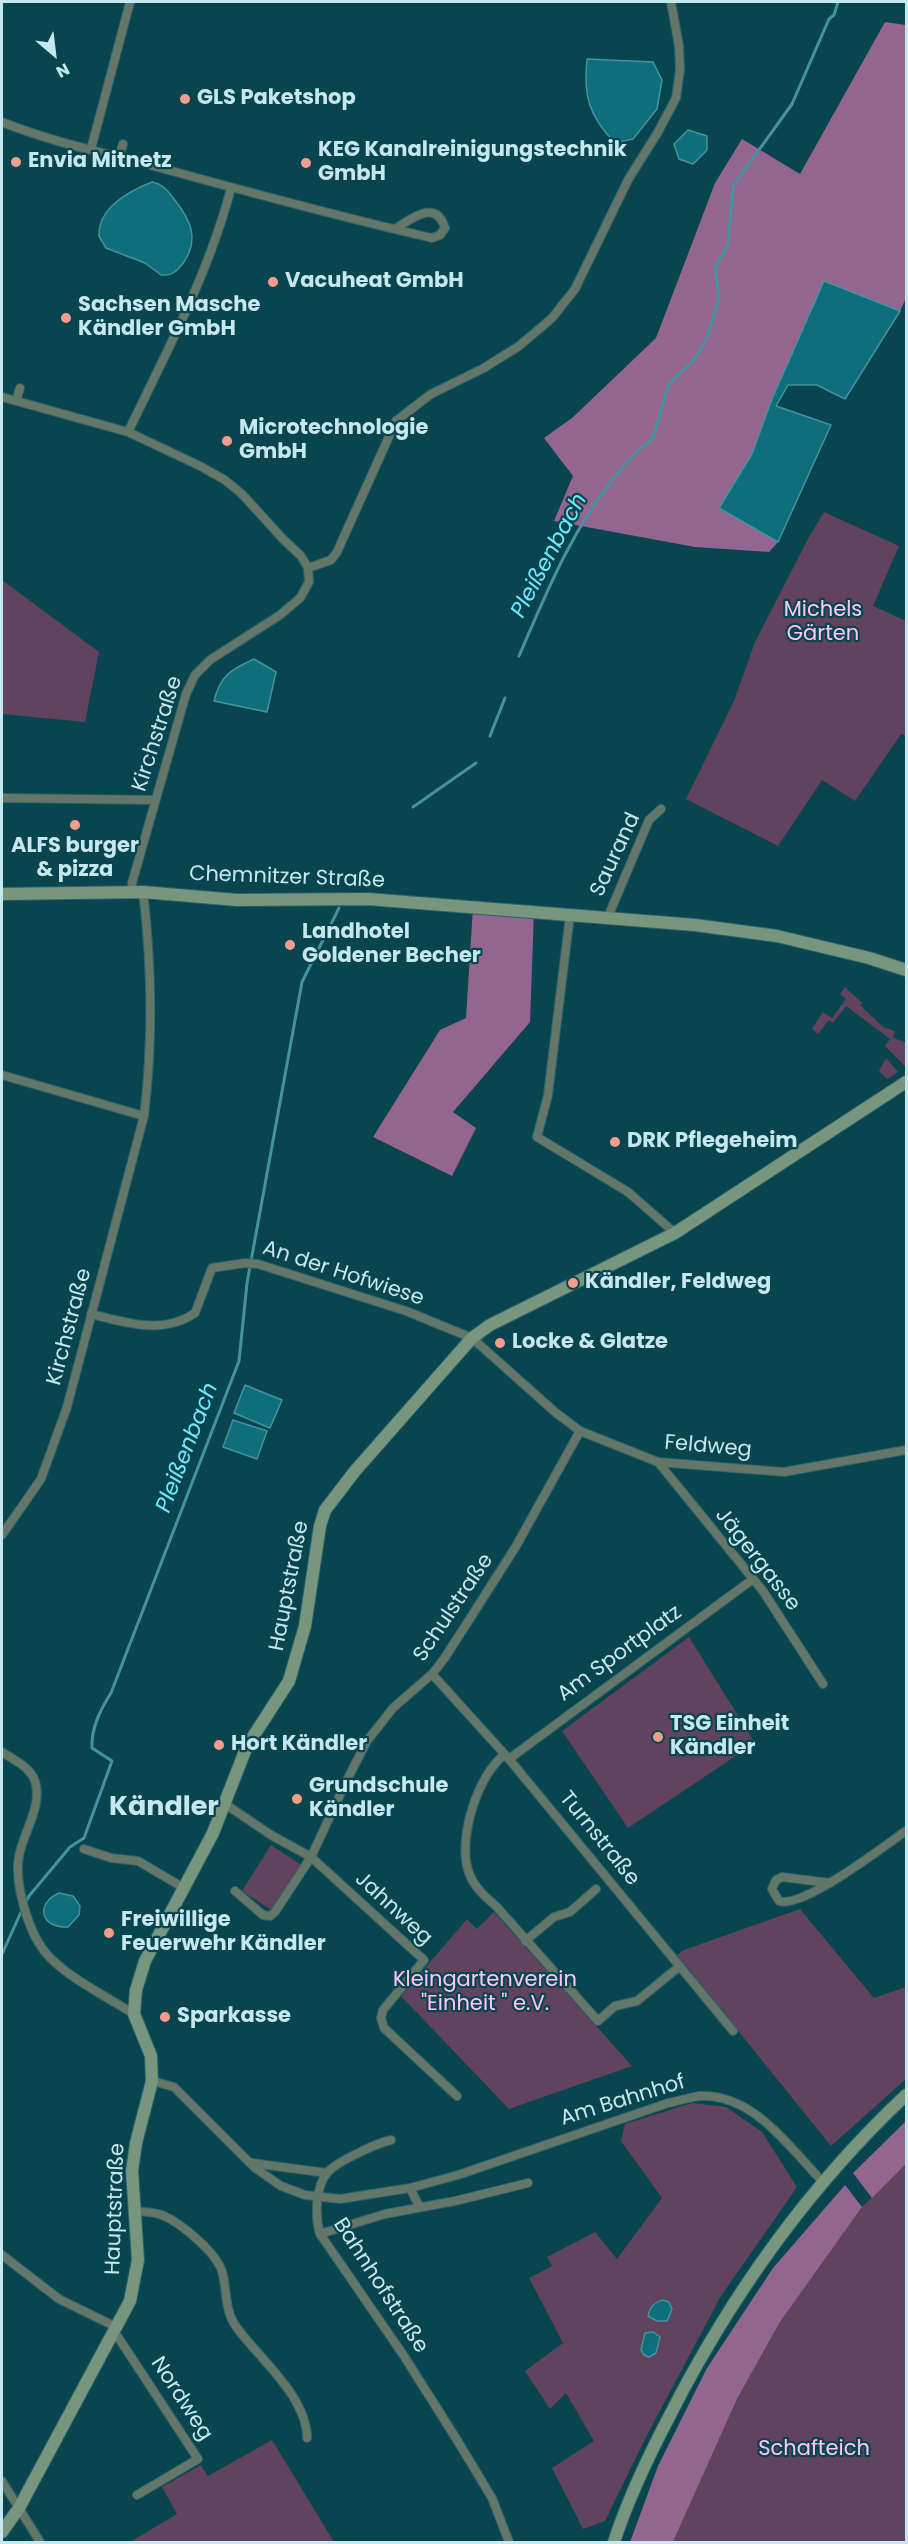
<!DOCTYPE html>
<meta charset="utf-8">
<style>
body{margin:0}
#map{position:relative;width:908px;height:2544px;overflow:hidden;background:#09454e;font-family:Poppins,sans-serif}
canvas{display:block}
.frame{position:absolute;inset:0;border:3px solid #c5e7ed;pointer-events:none}
.north{position:absolute;left:24px;top:24px;width:60px;height:60px;-webkit-text-stroke:4px #09454e;paint-order:stroke;rotate:152deg;font-size:16px;font-weight:700;line-height:24px;text-align:center;color:#c5e7ed}
.north::after{content:'';display:block;margin:auto;width:21px;height:27px;background:#c5e7ed;clip-path:polygon(50% 0,100% 100%,50% 72%,0 100%)}
</style>
<div id="map">
<canvas width="908" height="2544"></canvas>
<div class="frame"></div>
<div class="north">N</div>
</div>
<script>
const context = document.querySelector('canvas').getContext('2d');
context.lineJoin = 'round';
function fillPath(path, color) { context.fillStyle = color; context.fill(path, 'evenodd'); }
function strokePath(path, color, width, dash) { context.strokeStyle = color; context.lineWidth = width; context.lineCap = dash ? 'butt' : 'round'; context.setLineDash(dash || []); context.stroke(path); }
function write(font, color, halo, rows, align = 'center') {
  context.font = font + ' Poppins,sans-serif'; context.lineWidth = 4.5; context.setLineDash([]); context.textBaseline = 'middle'; context.strokeStyle = halo; context.fillStyle = color; for (const [text, x, y, turn = 0] of rows) {
    context.save(); context.translate(x, y); context.rotate((+turn || 0) * Math.PI / 180); context.textAlign = isNaN(turn) ? turn : align; if (halo) context.strokeText(text, 0, 0); context.fillText(text, 0, 0); context.restore();
  }
}
fillPath(new Path2D(`
 M824 512 899 546 873 606 906 621V736L901 734 855 801 822 780 778 846 686 799 734 701 755 642 809 537Z
 M2 580 99 652 85 722 2 714Z
 M845 987 862 1003 860 1005 883 1027 895 1031 893 1038 905 1042 906 1039V1067L885 1046 890 1039 846 1006 833 1023 829 1020 818 1034 812 1029 823 1012 832 1018 846 999 840 994Z
 M886 1058 898 1072 887 1079 879 1071Z
 M689 1637 755 1743 628 1828 562 1731Z
 M271 1845 303 1866 273 1911 242 1891Z
 M800 1909 874 1998 906 1987V2079L831 2146 677 1955 684 1950Z
 M494 1912 632 2066 509 2109 401 1996 467 1919 477 1929Z
 M692 2103 726 2107 762 2132 797 2187 721 2296 647 2435 605 2521 583 2529 552 2468 594 2441 566 2393 550 2409 525 2371 563 2343 529 2278 552 2266 547 2257 595 2232 617 2259 662 2198 621 2141 625 2124Z
 M906 2164V2542H673L737 2399 780 2322 862 2207Z
 M272 2440 334 2542H130L177 2514 162 2487 201 2465 208 2476Z`), '#61435e');
fillPath(new Path2D(`
 M885 22 906 25V298L900 311 824 282 772 399 752 454 719 508 778 542 769 552 695 547 554 521 573 476 544 438 572 418 656 338 715 183 742 139 800 174Z
 M473 907 534 912 530 1022 453 1112 476 1128 452 1176 373 1137 440 1030 466 1018Z
 M906 2121V2164L872 2198 853 2173Z
 M845 2185 862 2207 780 2322 737 2399 673 2542H630L658 2466 707 2368 773 2268Z`), '#94658e');
const water = new Path2D(`
 M587 59 653 62 662 80 657 109 633 139 615 143C589 116 583 96 587 59Z
 M688 130 707 136V150L693 164 679 159 674 144Z
 M152 182C163 184 168 191 174 199 190 219 200 238 184 262 177 271 173 276 161 275L145 263 106 248 99 236C98 207 130 191 152 182Z
 M824 281 900 311 845 399 817 385H788L776 406 831 425 778 542 719 508 752 454 772 399Z
 M254 659 276 672 267 712 214 701C220 676 230 670 254 659Z
 M245 1385 282 1400 270 1428 234 1413Z
 M233 1420 267 1431 257 1459 223 1447Z
 M59 1893 73 1896 80 1906 79 1915 68 1927C39 1928 36 1903 59 1893Z
 M663 2300 669 2302 672 2309 667 2321H657L648 2316C650 2307 654 2302 663 2300Z
 M653 2332 660 2337 656 2353 649 2357 644 2355 641 2350 645 2333Z`);
fillPath(water, '#0e6e7c');
strokePath(water, '#45929e', 1.5);
strokePath(new Path2D(`
 M519 656C546 594 571 531 614 478 626 463 636 450 652 440L669 384 693 361 707 338 719 298 715 268 728 244 733 186 792 104 829 19 834 15 838 2
 M490 736 505 698
 M413 807 476 763
 M25 1904 29 1896 70 1847 84 1838 112 1761 92 1748C91 1728 100 1710 111 1693L239 1361 247 1283 302 982 339 908
 M2 1954 22 1910`), '#45929e', 3);
const street = new Path2D(`
 M2 122C49 141 100 152 150 165 244 191 337 216 432 238L440 235 445 228C436 198 411 219 395 229
 M91 149 130 2
 M119 157 123 144
 M2 397 128 432 200 466 225 480 242 494 283 539 301 556 308 568 309 582 300 598 280 615 210 660 195 675 186 694 132 883 133 892
 M16 401 20 388
 M128 432C166 353 209 273 231 188
 M308 568 331 560 337 552 396 421 431 394 484 368 519 346 552 318 575 289 628 180 658 132 676 98 680 70 679 46 671 2
 M2 798 155 800
 M570 915 548 1095 537 1137 628 1192 675 1233
 M607 919 649 820 661 809
 M2 1075 144 1116
 M91 1314C126 1323 163 1335 195 1313L212 1268 245 1263 258 1264 406 1311 472 1338 555 1412 580 1431 658 1462 784 1472 906 1450
 M658 1462 763 1591 823 1684
 M2 1535 41 1479 67 1407 144 1116C153 1042 152 966 143 892
 M432 1674 509 1759 733 2031
 M2 1752C14 1760 30 1767 35 1781 43 1806 23 1833 19 1856 14 1882 28 1931 45 1952 63 1975 109 1998 134 2014
 M504 1755C478 1775 458 1837 468 1870 473 1886 484 1896 496 1906L598 2021 615 2006 637 2001 680 1966
 M509 1759 753 1579
 M225 1804 271 1835 311 1857 424 1960 383 2010 381 2018 384 2028 457 2096
 M84 1849 111 1858 138 1861 184 1888
 M830 1883 782 1877 776 1880 772 1889 779 1901C803 1909 884 1846 906 1831
 M235 1891 263 1915 270 1916 275 1912 311 1857 347 1780 367 1741 393 1708 432 1674 444 1659 515 1548 580 1431
 M525 1941 554 1917 570 1912 596 1889
 M152 2081 174 2087 255 2168 281 2186 305 2195 340 2199 410 2188 458 2175 668 2103C679 2101 690 2097 700 2096 753 2093 790 2148 822 2181
 M391 2140C377 2143 336 2162 327 2173 315 2188 315 2216 320 2234L404 2356 457 2440 492 2498 509 2542
 M252 2163 327 2173
 M410 2188 419 2206
 M135 2211C144 2212 154 2212 162 2215 181 2223 219 2254 223 2275 227 2294 225 2312 237 2328 260 2359 307 2397 307 2438
 M320 2234 385 2214 455 2201 528 2183
 M2 2255 59 2299 116 2327
 M114 2331 198 2459 137 2495
 M2 2481 40 2542`);
const secondary = new Path2D(`
 M2 894 143 892 237 900 368 899 695 925 777 936 869 958 906 970
 M2 2532 19 2508 130 2301 138 2260 132 2171 136 2143 152 2081 151 2056 134 2014 136 1990 145 1961 213 1833 247 1746 289 1681 305 1626 320 1526 325 1510 355 1471 457 1355 472 1338 490 1325 675 1233 906 1082
 M614 2542C628 2499 648 2457 669 2417 730 2297 808 2187 906 2095`);
strokePath(street, '#2b626b', 10);
strokePath(secondary, '#2b626b', 14);
strokePath(street, '#637667', 8);
strokePath(secondary, '#78967d', 12);
for (const [x, y, r, color] of [
 [185,99,6,"#f59d8d"],
 [16,162,6,"#f59d8d"],
 [306,163,6,"#f59d8d"],
 [273,282,6,"#f59d8d"],
 [66,318,6,"#f59d8d"],
 [227,441,6,"#f59d8d"],
 [75,825,6,"#f59d8d"],
 [290,945,6,"#f59d8d"],
 [615,1142,6,"#f59d8d"],
 [573,1283,6,"#f59d8d"],
 [500,1343,6,"#f59d8d"],
 [658,1737,6,"#f59d8d"],
 [219,1745,6,"#f59d8d"],
 [297,1799,6,"#f59d8d"],
 [109,1933,6,"#f59d8d"],
 [165,2017,6,"#f59d8d"]
]) { const dot = new Path2D(); dot.arc(x, y, r, 0, 2 * Math.PI); context.fillStyle = color; context.fill(dot); strokePath(dot, '#09454e', 2); }
write('bold 21px', '#c5e7ed', '#09454e', [
 ["GLS Paketshop",197,99],
 ["KEG Kanalreinigungstechnik",318,151],
 ["GmbH",318,175],
 ["Envia Mitnetz",28,162],
 ["Vacuheat GmbH",285,282],
 ["Sachsen Masche",78,306],
 ["Kändler GmbH",78,330],
 ["Microtechnologie",239,429],
 ["GmbH",239,453],
 ["ALFS burger",75,847,"center"],
 ["& pizza",75,871,"center"],
 ["Landhotel",302,933],
 ["Goldener Becher",302,957],
 ["DRK Pflegeheim",627,1142],
 ["Kändler, Feldweg",585,1283],
 ["Locke & Glatze",512,1343],
 ["TSG Einheit",670,1725],
 ["Kändler",670,1749],
 ["Hort Kändler",231,1745],
 ["Grundschule",309,1787],
 ["Kändler",309,1811],
 ["Freiwillige",121,1921],
 ["Feuerwehr Kändler",121,1945],
 ["Sparkasse",177,2017]
], 'left');
write('21px', '#ffc7f8', '#09454e', [
 ["Michels",823,611],
 ["Gärten",823,635],
 ["Kleingartenverein",485,1981],
 ["\"Einheit \" e.V.",485,2005],
 ["Schafteich",814,2450]
]);
write('21px', '#c5e7ed', '#09454e', [
 ["Kirchstraße",158,734,-72],
 ["Saurand",616,855,-65],
 ["Chemnitzer Straße",287,878,2],
 ["An der Hofwiese",343,1274,18],
 ["Kirchstraße",70,1327,-75],
 ["Feldweg",708,1447,5],
 ["Jägergasse",757,1560,52],
 ["Hauptstraße",290,1586,-79],
 ["Schulstraße",454,1608,-56],
 ["Am Sportplatz",620,1654,-36],
 ["Turnstraße",599,1839,51],
 ["Jahnweg",393,1909,43],
 ["Am Bahnhof",623,2101,-17],
 ["Hauptstraße",116,2209,-88],
 ["Bahnhofstraße",380,2286,57],
 ["Nordweg",181,2399,57]
]);
write('italic 22px', '#6fe9fe', '#09454e', [
 ["Pleißenbach",550,556,-62],
 ["Pleißenbach",188,1448,-69]
]);
write('bold 27px', '#c5e7ed', '#09454e', [
 ["Kändler",164,1808]
]);
</script>
